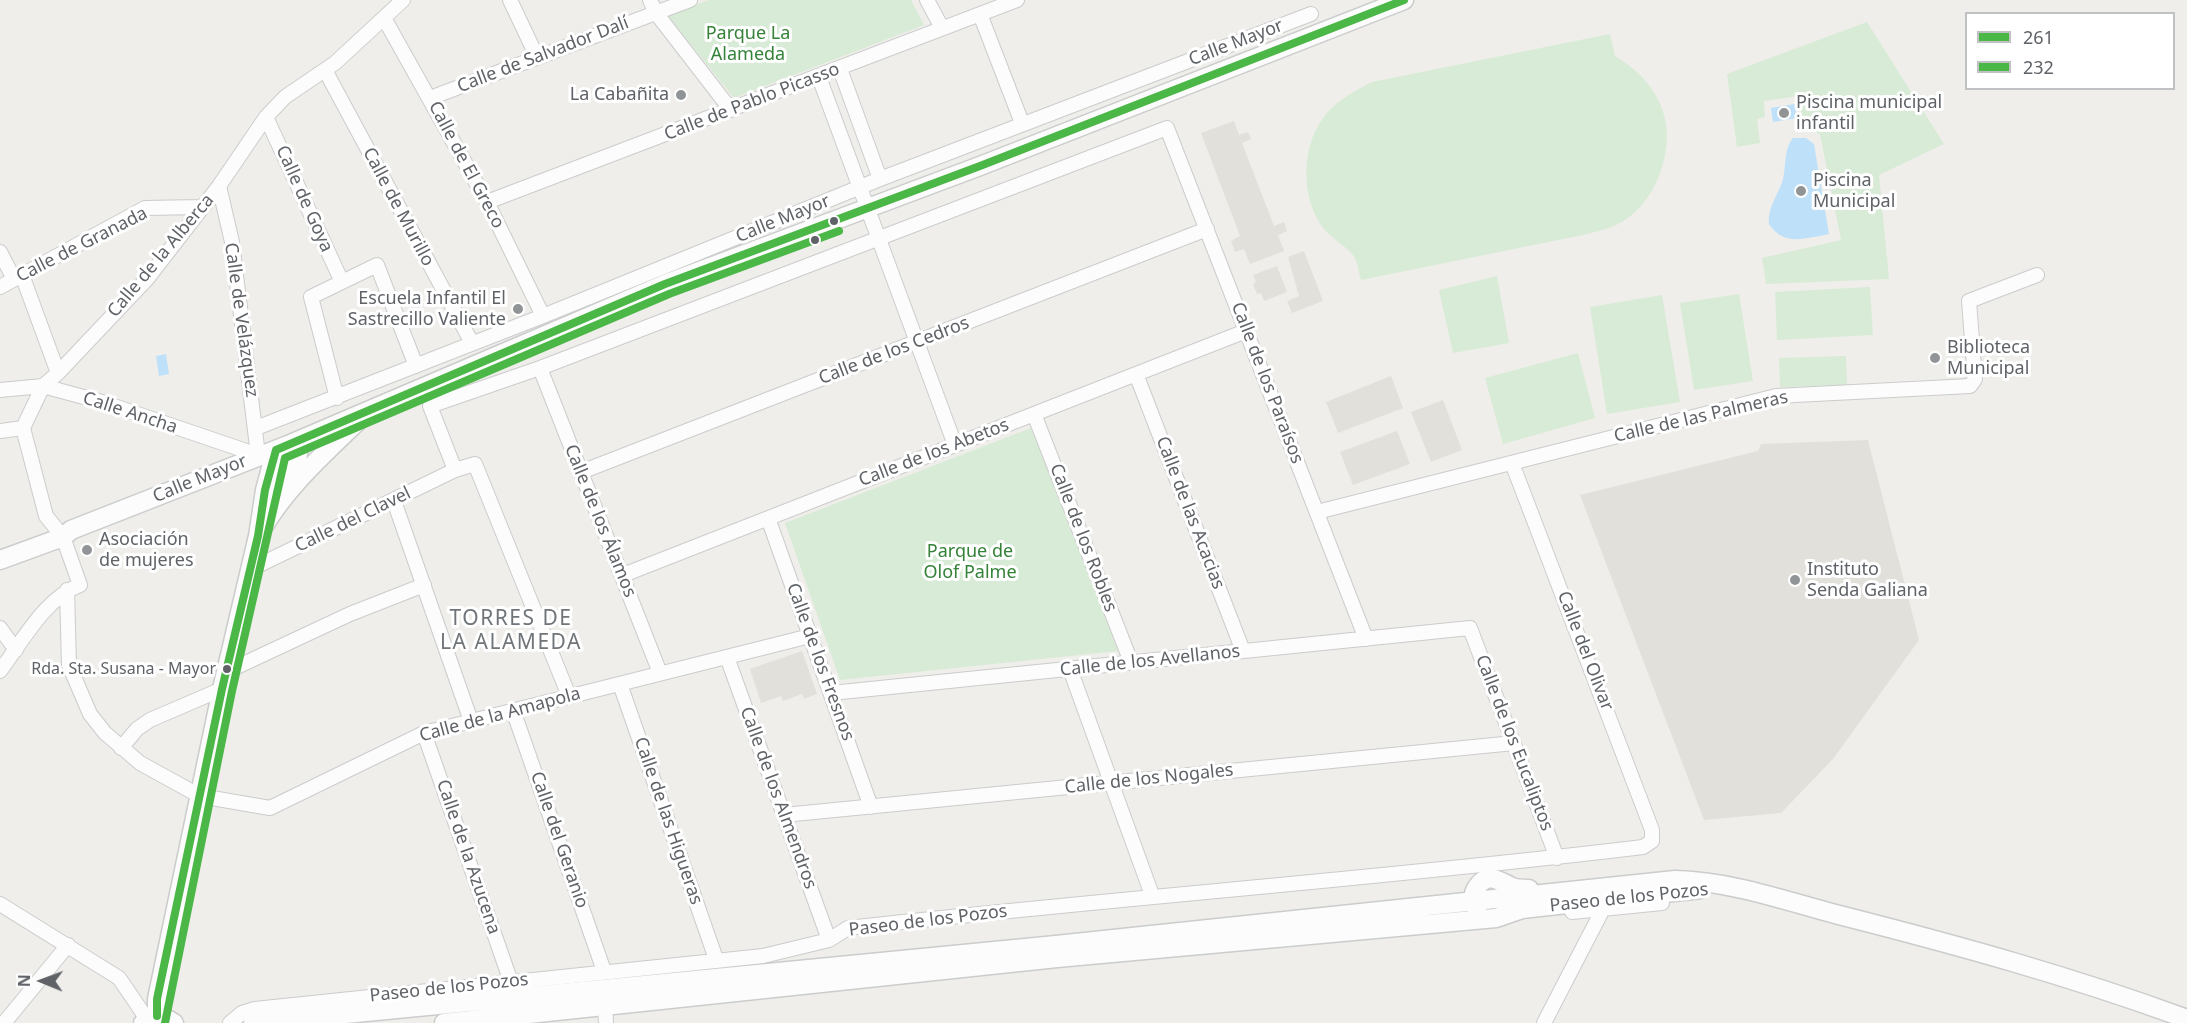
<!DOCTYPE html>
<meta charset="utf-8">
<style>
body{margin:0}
#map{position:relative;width:2187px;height:1023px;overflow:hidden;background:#efeeea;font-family:"Noto Sans",sans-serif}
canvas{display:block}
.legend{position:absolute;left:1965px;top:12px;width:210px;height:78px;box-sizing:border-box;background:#fff;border:2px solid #bfc1c3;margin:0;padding:8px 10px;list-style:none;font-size:18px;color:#5f6368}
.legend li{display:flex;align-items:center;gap:12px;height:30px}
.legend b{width:30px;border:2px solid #bfc1c3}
.north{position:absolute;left:12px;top:951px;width:60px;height:60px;-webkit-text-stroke:4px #fff;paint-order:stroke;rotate:271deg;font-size:16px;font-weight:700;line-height:24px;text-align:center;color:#5f6368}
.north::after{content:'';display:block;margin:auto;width:21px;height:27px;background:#5f6368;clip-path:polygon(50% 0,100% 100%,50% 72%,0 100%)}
</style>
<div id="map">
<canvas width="2187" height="1023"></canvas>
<ul class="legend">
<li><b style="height:8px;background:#4ab747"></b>261</li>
<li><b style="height:8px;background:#4ab747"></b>232</li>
</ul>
<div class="north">N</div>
</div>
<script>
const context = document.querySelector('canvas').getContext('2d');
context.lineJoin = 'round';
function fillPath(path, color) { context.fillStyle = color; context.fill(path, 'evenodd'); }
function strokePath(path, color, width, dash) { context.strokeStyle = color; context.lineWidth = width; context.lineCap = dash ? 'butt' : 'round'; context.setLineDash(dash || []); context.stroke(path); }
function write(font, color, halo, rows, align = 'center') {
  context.font = font + ' "Noto Sans",sans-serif'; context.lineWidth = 6; context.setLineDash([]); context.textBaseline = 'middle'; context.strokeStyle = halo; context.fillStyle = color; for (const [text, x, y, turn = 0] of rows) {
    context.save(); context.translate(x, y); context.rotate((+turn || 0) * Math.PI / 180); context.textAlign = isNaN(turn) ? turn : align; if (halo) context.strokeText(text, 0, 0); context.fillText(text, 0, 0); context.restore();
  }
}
fillPath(new Path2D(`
 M1234 121 1239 135 1248 132 1251 139 1242 143 1274 226 1284 222 1287 231 1278 235 1284 251 1250 264 1244 249 1235 252 1231 241 1240 236 1201 133Z
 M1304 251 1323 301 1292 313 1287 301 1299 296 1288 257Z
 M1277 266 1287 292 1264 301 1261 293 1257 294 1253 284 1256 282 1253 275Z
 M1391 376 1403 408 1338 433 1326 402Z
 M1443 400 1462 450 1431 462 1411 412Z
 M1397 431 1410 464 1353 485 1340 452Z
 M1868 440 1919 640 1833 759 1781 813 1704 820 1580 495 1758 451 1761 444Z
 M802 651 817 694 804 699 802 694 783 701 781 696 761 703 750 669Z`), '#e2e0da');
fillPath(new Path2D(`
 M709 0H911L924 25 734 98 667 15Z
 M1867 22 1944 144 1879 175 1889 279 1766 284 1762 258 1841 240 1820 134 1804 127 1799 96 1764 101 1765 117 1757 119 1760 143 1737 147 1727 74Z
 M1610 34 1615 56C1635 68 1652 84 1661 106 1678 147 1656 208 1614 226 1605 230 1593 232 1583 235L1361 280C1359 274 1358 264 1355 258 1348 246 1327 237 1319 222 1300 190 1302 142 1327 113 1339 99 1356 90 1372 82Z
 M1497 276 1509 343 1453 353 1439 290Z
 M1870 287 1873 335 1777 340 1775 292Z
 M1739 294 1753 381 1694 390 1680 303Z
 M1662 295 1680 402 1607 414 1590 307Z
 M1578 353 1595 418 1503 444 1485 378Z
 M1846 356 1847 385 1780 387 1779 358Z
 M1031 428 1118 651 840 680 785 523Z`), '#d8ebd6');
fillPath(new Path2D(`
 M1795 104 1797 118 1773 122 1771 108Z
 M1793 138H1806L1814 144 1829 234C1806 238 1784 247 1769 224 1767 208 1779 194 1783 179 1786 166 1784 148 1793 138Z
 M166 354 169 374 159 376 156 356Z`), '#bfe0f9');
const minor = new Path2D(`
 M510 0 537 57
 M650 0 656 13 731 110
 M927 0 942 28
 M980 14 1022 123
 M384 18 487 202 543 316
 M840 69 880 179
 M325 70 472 343
 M819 77 955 445
 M430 98 690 0
 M266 117 342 282
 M487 202 1017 0
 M0 252 14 279
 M22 275 58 373
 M0 287 145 208 201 207
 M540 368 660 673
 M1136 374 1243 651
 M0 390 43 386 102 402 258 455 232 242 219 186
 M337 398 311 297 377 265 416 366
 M1034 414 1131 662
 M256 428 543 316 880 179 1311 14
 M0 431 23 428
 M581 472 1207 229
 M394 501 471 721
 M1317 512 1776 396 1970 386 1975 379 1969 301 2037 275
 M768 518 871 807
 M251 569 455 470
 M623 575 1246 331
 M67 590 69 665 90 714 105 733 140 763 200 796 270 808 424 733 810 636
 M0 628 16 650
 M727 657 829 940
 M1070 669 1152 895
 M0 671C22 642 45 598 80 585L63 537 46 516 23 428 43 386 58 373 147 279 219 186 266 117 285 97 335 63 403 0
 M226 672 350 614 424 585
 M620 684 716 959
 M831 693 1470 628 1557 858
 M569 696 475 464 455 470 430 406 540 368 1167 128 1366 639
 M513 710 604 971
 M424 733 511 982
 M121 748 137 729 150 720 222 689
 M784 815 1514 743
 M0 904 119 978 147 1019
 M1572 912 1662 903
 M605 1005 606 1023
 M4 1023 68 945
 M230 1023 242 1013 255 1009 763 956 829 940 848 928C1113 898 1379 879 1643 847L1652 841V830L1512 463
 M1544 1023 1603 909`);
const tertiary = new Path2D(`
 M288 485 298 455 297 441
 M262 529C288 485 325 453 361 418
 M0 560 63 537 71 530 288 445 665 284 980 166 1404 0
 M1477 910C1473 902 1472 894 1477 887 1487 872 1498 880 1510 886 1515 889 1524 889 1529 889
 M157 1016V999L222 689 258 536 265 490 276 450
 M143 1023C152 1014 164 1016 174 1023
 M253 1023 1056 945 1675 880C1730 881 1786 901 1839 915 1957 945 2073 977 2187 1019
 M444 1023 1057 958 1496 918 1522 909 1701 889`);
strokePath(minor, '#cbcccc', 16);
strokePath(tertiary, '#cbcccc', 21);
strokePath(minor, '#fdfcfc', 14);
strokePath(tertiary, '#fdfcfc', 18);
strokePath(new Path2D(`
 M157 1016V999L222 689 258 536 265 490 276 450 665 284 980 166 1404 0`), '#4ab747', 8);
strokePath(new Path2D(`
 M165 1023 232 691 285 458 669 294 839 231`), '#4ab747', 8);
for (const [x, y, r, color] of [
 [681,95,6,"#919496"],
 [1784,113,6,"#919496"],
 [1801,191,6,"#919496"],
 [834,221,5,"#5f6368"],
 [815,240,5,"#5f6368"],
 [518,309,6,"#919496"],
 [1935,358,6,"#919496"],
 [87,550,6,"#919496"],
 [1795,580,6,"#919496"],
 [227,669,5,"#5f6368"]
]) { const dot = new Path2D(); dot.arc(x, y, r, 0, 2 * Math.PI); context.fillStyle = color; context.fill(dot); strokePath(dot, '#fff', 2); }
write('16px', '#5f6368', '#fff', [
 ["Rda. Sta. Susana - Mayor",216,669]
], 'right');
write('18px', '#348238', '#fff', [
 ["Parque La",748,34],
 ["Alameda",748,55],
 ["Parque de",970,552],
 ["Olof Palme",970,573]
]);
write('18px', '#5f6368', '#fff', [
 ["Calle Mayor",1236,43,-21],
 ["Calle de Salvador Dalí",543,55,-21],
 ["Calle de Pablo Picasso",752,102,-21],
 ["Calle de El Greco",466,165,62],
 ["Calle de Goya",304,199,66],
 ["Calle de Murillo",398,207,62],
 ["Calle Mayor",783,219,-22],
 ["Calle de Granada",82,245,-27],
 ["Calle de la Alberca",161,256,-50],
 ["Calle de Velázquez",241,320,82],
 ["Calle de los Cedros",894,351,-21],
 ["Calle de los Paraísos",1267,383,69],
 ["Calle Ancha",130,413,18],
 ["Calle de las Palmeras",1701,417,-13],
 ["Calle de los Abetos",934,453,-21],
 ["Calle Mayor",200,479,-22],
 ["Calle de las Acacias",1190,513,69],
 ["Calle del Clavel",353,520,-26],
 ["Calle de los Álamos",600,521,68],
 ["Calle de los Robles",1083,538,69],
 ["Calle del Olivar",1585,651,69],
 ["Calle de los Avellanos",1150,661,-6],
 ["Calle de los Fresnos",820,662,70],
 ["Calle de la Amapola",500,715,-15],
 ["Calle de los Eucaliptos",1514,743,69],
 ["Calle de los Nogales",1149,779,-6],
 ["Calle de los Almendros",778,798,70],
 ["Calle de las Higueras",668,821,71],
 ["Calle del Geranio",559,840,71],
 ["Calle de la Azucena",468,857,71],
 ["Paseo de los Pozos",1629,898,-6],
 ["Paseo de los Pozos",928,921,-7],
 ["Paseo de los Pozos",449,988,-6]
]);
write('18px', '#5f6368', '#fff', [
 ["La Cabañita",669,95,"right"],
 ["Piscina municipal",1796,103],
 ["infantil",1796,124],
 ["Piscina",1813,181],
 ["Municipal",1813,202],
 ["Escuela Infantil El",506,299,"right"],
 ["Sastrecillo Valiente",506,320,"right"],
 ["Biblioteca",1947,348],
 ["Municipal",1947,369],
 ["Asociación",99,540],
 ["de mujeres",99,561],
 ["Instituto",1807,570],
 ["Senda Galiana",1807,591]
], 'left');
context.letterSpacing = '1.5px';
write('21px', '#70757a', '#fff', [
 ["TORRES DE",511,619],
 ["LA ALAMEDA",511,643]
]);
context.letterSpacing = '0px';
</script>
